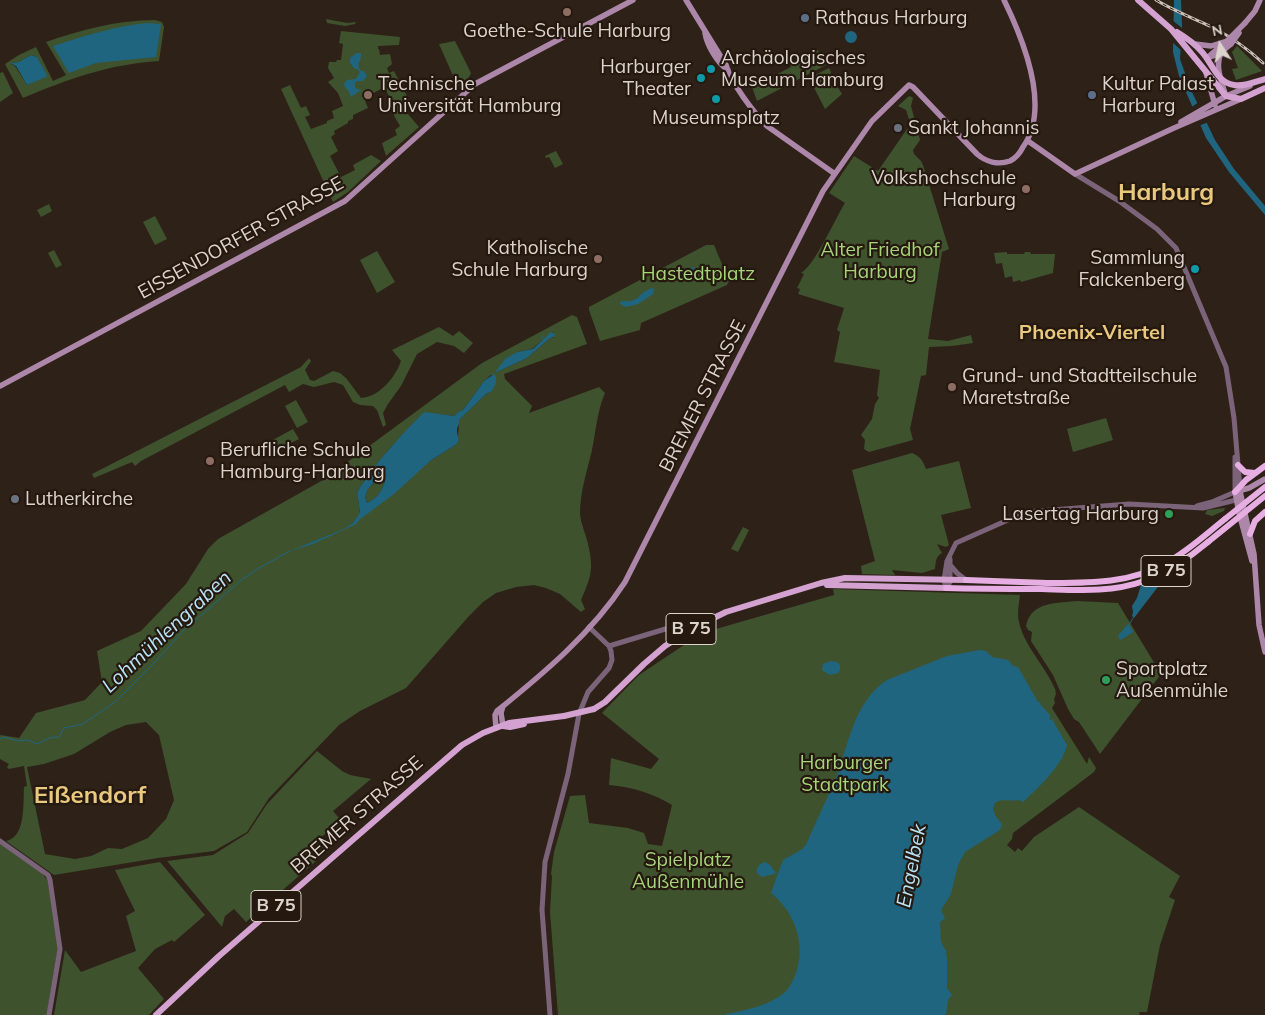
<!DOCTYPE html>
<meta charset="utf-8">
<style>
body{margin:0}
#map{position:relative;width:1265px;height:1015px;overflow:hidden;background:#2e2118;font-family:Mulish,sans-serif}
canvas{display:block}
.north{position:absolute;left:1195px;top:20px;width:50px;height:50px;-webkit-text-stroke:4px #24180f;paint-order:stroke;rotate:349deg;font-size:14px;font-weight:700;line-height:20px;text-align:center;color:#dcd3cd}
.north::after{content:'';display:block;margin:auto;width:18px;height:22px;background:#dcd3cd;clip-path:polygon(50% 0,100% 100%,50% 72%,0 100%)}
</style>
<div id="map">
<canvas width="1265" height="1015"></canvas>
<div class="north">N</div>
</div>
<script>
const context = document.querySelector('canvas').getContext('2d');
context.lineJoin = 'round';
function fillPath(path, color) { context.fillStyle = color; context.fill(path, 'evenodd'); }
function strokePath(path, color, width, dash) { context.strokeStyle = color; context.lineWidth = width; context.lineCap = dash ? 'butt' : 'round'; context.setLineDash(dash || []); context.stroke(path); }
function write(font, color, halo, rows, align = 'center') {
  context.font = font + ' Mulish,sans-serif'; context.lineWidth = 4.5; context.setLineDash([]); context.textBaseline = 'middle'; context.strokeStyle = halo; context.fillStyle = color; for (const [text, x, y, turn = 0] of rows) {
    context.save(); context.translate(x, y); context.rotate((+turn || 0) * Math.PI / 180); context.textAlign = isNaN(turn) ? turn : align; if (halo) context.strokeText(text, 0, 0); context.fillText(text, 0, 0); context.restore();
  }
}
fillPath(new Path2D(`
 M326 19 347 23 356 22 355 24 345 26 327 23Z
 M155 20 162 22 164 27 159 61C110 64 68 79 23 98L5 64 19 55 36 47 53 81 66 75 46 42C81 30 117 20 155 20ZM31 55 37 57 46 75 27 85 15 66 11 64V63L19 62Z
 M341 31 400 37 399 45 378 46V49H379L380 55 390 54 392 64 387 68 389 73 394 71 409 100 402 104 407 113 419 127 386 156 382 143 397 135 395 130 400 126 388 105 392 102 385 88H383L364 98 368 108 353 115V119L348 121V123L334 131 335 134 331 137 338 151 330 156 341 177 355 170 353 165 371 155 381 161 348 192 333 202 281 89 290 85 301 108 306 106 310 115 305 117 311 129 327 123V121L334 118 332 111 343 106 338 93 328 82 334 78 328 68 329 62H336L337 60H341L343 44 339 43Z
 M455 41 471 73 467 81 458 87 439 44Z
 M1237 46 1262 71 1236 80 1232 69 1238 68 1232 52Z
 M818 50 822 58 827 56 830 58 829 61 825 62 826 65 757 101 752 87 791 67 790 64Z
 M829 68 831 72 830 75 842 94 825 109 809 78Z
 M3 72 13 93 0 102V73Z
 M908 97 910 96 913 98 911 106 920 140 913 150 914 154 921 161 923 165 949 249 942 252 928 339 948 341 971 335 973 343 952 346 929 347 926 375 921 376 910 429 913 440 869 452 864 449 865 440 861 435 872 419 875 404 879 398 877 395 880 370 834 362 840 332 837 330 844 308 798 294 800 289 797 288 804 274 801 273C815 265 835 219 845 203L829 193 854 156 878 171 907 129H912L906 110 898 106Z
 M556 151 563 164 555 168 549 157 546 158 545 156Z
 M49 204 52 211 41 217 37 210Z
 M155 216 167 239 155 245 143 222Z
 M706 245H714L729 281 727 285 641 323 640 330 600 341 589 310V307Z
 M54 250 62 265 56 268 48 253Z
 M377 251 395 282 377 293 360 260Z
 M1007 252V254H1024L1025 252H1030L1031 254H1055L1053 273 1021 282 1020 280 1013 282 1012 276 1005 278 1002 263 996 264 994 253Z
 M572 315 577 317 587 344 504 374 505 379 532 406 529 413 599 387 605 393C597 412 596 430 592 450 587 471 580 492 580 514 581 524 585 532 587 540 594 568 592 575 581 600L585 609 581 612 560 594 546 588 534 585 516 587 496 593 483 602 469 616 406 688 360 711 339 725 269 798 247 832 214 851 158 858 54 875 6 841C26 837 23 804 24 787L27 786 24 766 9 769 7 767 9 764 0 759V735L19 738 36 713 85 700 102 682 97 651 141 631 186 584 208 549 218 539 323 480 482 363ZM552 332 554 333V337L549 339 527 358 497 372 498 369 517 352 532 349ZM491 375 496 376C496 383 493 392 486 394L459 420C459 422 458 442 457 444L430 461 360 513 357 492C376 462 399 437 424 413L456 416 458 412 463 410 484 381ZM146 722 159 735 174 800 166 819 148 838 122 849 108 848 91 856 75 859 45 854 27 767 44 764 74 754 110 732 126 725Z
 M439 327 453 336 459 331 473 343 464 353 454 346 437 342 417 354 401 386 388 404 383 413 386 425 383 427 377 410 373 406 360 405 353 402 343 385 334 382 314 387 303 384 289 392 285 385 141 461 135 466 132 462 94 478 92 474 301 367 309 358 311 361 305 370 310 380 314 381 333 371 340 373 346 378 361 398C379 397 395 378 401 361L392 350Z
 M296 400 308 422 297 428 285 406Z
 M1106 418 1113 440 1073 452 1067 429Z
 M293 429 299 439 276 450 271 441Z
 M912 453C921 457 923 461 926 469L959 461 971 508 941 515 949 545 946 547 937 544 942 553C935 557 936 562 935 569L922 573 892 570 895 575 862 574 861 566 875 561 852 470Z
 M381 476 385 482C381 492 377 498 367 503L365 497 368 489Z
 M1225 508 1224 511 1212 516 1205 514 1207 510Z
 M743 527 749 530 738 552 731 549Z
 M833 589 1020 595C1019 604 1017 613 1019 622 1024 646 1046 667 1055 689L1056 694 1054 699 1055 703 1052 708 1087 764 1089 757 1096 768 1094 772 1013 833 1012 839 1007 845 1015 852 1018 848 1022 851 1034 837 1079 807 1180 876 1169 897 1175 900 1160 945 1147 1012H1140L1139 1015H558L550 912 552 876 551 874 554 852 570 796 585 795 589 823 628 828 644 833 648 844 662 846 672 805C652 793 632 787 609 785L611 758 651 769 659 759 602 713 639 675 702 633 834 595Z
 M1078 601 1118 603 1161 674 1100 754 1079 722 1074 719 1068 709 1053 675 1031 641 1032 632 1028 630 1026 626C1031 601 1058 603 1078 601Z
 M317 751 342 771 350 775 371 779 333 811 350 831 339 840 330 830 321 837 331 848 246 922 234 909 225 916 222 927 167 861 213 855 248 833 267 804Z
 M0 843 42 873 48 881 58 948 48 1007 49 1015H0Z
 M160 862 205 915 174 942 172 940 155 949 138 968 164 999 149 1015H54L65 950 81 972 136 951 126 916 135 911 115 870Z`), '#3f522e');
fillPath(new Path2D(`
 M1174 0H1181L1182 26 1180 59 1191 90 1215 140 1234 169 1265 206V215L1229 172 1206 138 1179 76 1173 52Z
 M147 23 161 24 156 57 96 63 69 73 53 46C85 36 115 26 147 23Z
 M845 37a6 6 0 1 1 12 0a6 6 0 1 1-12 0Z
 M357 53H361C362 62 355 64 361 71H364L367 76 363 81H357L355 83V88L361 90 351 97 348 90 346 89 344 84 347 80 356 79 360 72 357 69H355L350 63V58Z
 M31 55 37 57 47 75 46 77 27 85 16 66 10 63 19 62Z
 M692 267 698 271V277H693L689 273 683 279H678L680 273Z
 M652 288 654 289 653 294 638 304 626 307 620 304 621 301C641 303 636 294 652 288Z
 M551 332 554 333 555 336 549 339 527 358 497 372 496 371 505 359 517 352 533 349Z
 M494 374 496 376V383L492 391 486 394 459 420C460 425 457 426 457 430 457 436 460 438 457 444L430 461 394 494 359 520 356 524 313 544 290 551 344 529 353 523 360 513 357 492C376 462 399 437 424 412L455 416 458 412 463 410 484 381ZM380 476 385 482C381 492 377 498 367 503L365 497 368 489Z
 M1167 575 1134 618 1132 616 1133 612 1132 606 1137 598 1141 585Z
 M1128 624 1133 631 1132 633 1120 640 1118 636Z
 M980 650 986 651 992 657 1008 660 1013 666 1018 667 1038 702 1041 703 1040 704 1050 715V720L1052 719 1067 745C1063 765 1037 789 1023 802L1019 800C1011 802 1002 798 995 803 990 811 997 818 1002 824L1000 830 965 852 958 865 951 894 941 910 945 918 940 922 941 942 946 951 947 960V988L952 995 948 1000 946 1015H723C744 1010 767 1007 784 993 790 988 793 980 796 973 806 944 795 912 771 893L783 860 801 850 806 845C815 822 827 800 836 778 849 743 854 702 887 680L947 656Z
 M831 661 837 662 840 665V670L838 673 830 675 822 670 823 664Z
 M765 862 770 865 775 872 774 874 762 877 757 873C756 868 760 863 765 862Z`), '#206580');
fillPath(new Path2D(`
 M1172 20 1182 28V51L1172 42Z
 M1199 102 1209 122 1198 126 1190 108Z`), '#2e2118');
strokePath(new Path2D(`
 M542 336 544 341
 M1159 586 1169 573
 M1129 625 1133 618
 M0 740 3 737 18 741 28 740 37 744 49 738 59 737 64 728 83 724 115 702 158 659 182 632 240 581 259 568 290 551
 M775 873 778 874`), '#206580', 1);
strokePath(new Path2D(`
 M1075 174 1119 201 1157 229 1176 248 1226 367 1234 418 1240 488
 M1197 506 1212 502 1235 492V457
 M951 566 957 573 966 580
 M946 588 944 580 947 561 956 543 1026 512 1129 504 1203 508 1236 500
 M946 588 950 582V559
 M609 646 672 627 680 628 685 633
 M0 841 48 875 50 880 60 949 49 1015
 M550 1015 542 910 545 862 568 774 579 714 588 692 609 668 612 660 611 651 609 646 589 627`), '#7b6379', 5);
strokePath(new Path2D(`
 M686 0 726 65C731 83 754 113 767 126L835 174
 M1245 23 1255 11 1260 0
 M705 33C707 45 717 63 728 70
 M1195 44 1211 46 1227 41
 M1221 53C1215 65 1221 81 1225 93
 M1207 58 1219 54 1231 44
 M1207 58 1224 43
 M1206 73 1215 105
 M1181 122 1226 96 1250 86
 M1028 141 1075 174 1174 128 1241 99
 M0 386 345 201 475 84 633 0
 M1240 491 1254 554 1259 625 1265 652
 M1252 561 1239 513 1235 492 1249 488 1265 479
 M503 726 501 713 503 706
 M496 728 495 715 497 711C544 673 592 633 625 582L823 191 872 121 909 85 913 87 977 154C986 162 998 165 1010 161 1016 158 1020 153 1023 147 1051 108 1023 39 1004 0`), '#ad87aa', 5.5);
strokePath(new Path2D(`
 M1138 0 1171 29 1226 96 1241 99 1265 88
 M1177 32C1187 38 1195 44 1202 52 1212 63 1217 83 1234 85 1244 87 1255 82 1265 79
 M827 585 946 588
 M594 709 605 702 644 664 665 646 695 627 726 612 821 583 845 578 966 580
 M503 726 510 727 524 724
 M156 1015 219 956 462 745 483 733 509 723 564 716`), '#d4a2d0', 6);
strokePath(new Path2D(`
 M1238 465 1245 472 1255 473
 M1235 492 1246 480 1265 466
 M1250 534 1255 521 1265 512
 M966 580C993 581 1020 582 1047 583 1089 583 1129 584 1166 563 1188 551 1206 534 1225 519
 M946 588C978 589 1010 589 1042 589 1076 590 1111 593 1144 581 1168 572 1189 558 1208 542`), '#e6aee2', 6);
const rail = new Path2D(`
 M1156 0C1174 11 1193 18 1212 27 1231 37 1248 49 1263 63`);
strokePath(rail, '#cac1ba', 3);
strokePath(rail, '#24180f', 1, [4]);
strokePath(new Path2D(`
 M1227 41 1245 23
 M1231 44 1239 33`), '#ad87aa', 5.5);
strokePath(new Path2D(`
 M564 716 594 709`), '#d4a2d0', 6);
strokePath(new Path2D(`
 M1225 519 1265 487
 M1208 542 1265 496`), '#e6aee2', 6);
for (const [x, y, r, color] of [
 [567,12,5,"#8d6e63"],
 [805,18,5,"#5c6f8a"],
 [711,69,5,"#0f9aa8"],
 [701,78,5,"#0f9aa8"],
 [368,95,5,"#8d6e63"],
 [1092,95,5,"#5c6f8a"],
 [716,99,5,"#0f9aa8"],
 [898,128,5,"#6b7280"],
 [1026,189,5,"#8d6e63"],
 [598,259,5,"#8d6e63"],
 [1195,269,5,"#0f9aa8"],
 [952,387,5,"#8d6e63"],
 [210,461,5,"#8d6e63"],
 [15,499,5,"#6b7280"],
 [1169,514,5,"#2e9e5b"],
 [1106,680,5,"#2e9e5b"]
]) { const dot = new Path2D(); dot.arc(x, y, r, 0, 2 * Math.PI); context.fillStyle = color; context.fill(dot); strokePath(dot, '#24180f', 2); }
for (const [x, y, w] of [
 [1166,571,50],
 [691,629,50],
 [276,906,50]
]) { const box = new Path2D(); box.roundRect(x - w / 2, y - 15.5, w, 31, 4); context.fillStyle = '#24180f'; context.fill(box); strokePath(box, '#dcd3cd', 1); }
write('bold 18px', '#dcd3cd', null, [
 ["B 75",1166,571],
 ["B 75",691,629],
 ["B 75",276,906]
]);
write('19px', '#dcd3cd', '#24180f', [
 ["Rathaus Harburg",815,18],
 ["Goethe-Schule Harburg",567,31,"center"],
 ["Archäologisches",721,58],
 ["Museum Hamburg",721,80],
 ["Harburger",691,67,"right"],
 ["Theater",691,89,"right"],
 ["Technische",378,84],
 ["Universität Hamburg",378,106],
 ["Kultur Palast",1102,84],
 ["Harburg",1102,106],
 ["Museumsplatz",716,118,"center"],
 ["Sankt Johannis",908,128],
 ["Volkshochschule",1016,178,"right"],
 ["Harburg",1016,200,"right"],
 ["Katholische",588,248,"right"],
 ["Schule Harburg",588,270,"right"],
 ["Sammlung",1185,258,"right"],
 ["Falckenberg",1185,280,"right"],
 ["Grund‐ und Stadtteilschule",962,376],
 ["Maretstraße",962,398],
 ["Berufliche Schule",220,450],
 ["Hamburg-Harburg",220,472],
 ["Lutherkirche",25,499],
 ["Lasertag Harburg",1159,514,"right"],
 ["Sportplatz",1116,669],
 ["Außenmühle",1116,691]
], 'left');
write('19px', '#dcd3cd', '#24180f', [
 ["EISSENDORFER STRASSE",241,238,-29],
 ["BREMER STRASSE",703,396,-63],
 ["BREMER STRASSE",357,815,-41]
]);
write('19px', '#a6d579', '#24180f', [
 ["Alter Friedhof",880,250],
 ["Harburg",880,272],
 ["Hastedtplatz",698,274],
 ["Harburger",845,763],
 ["Stadtpark",845,785],
 ["Spielplatz",688,860],
 ["Außenmühle",688,882]
]);
write('bold 20px', '#e9c97e', '#24180f', [
 ["Phoenix-Viertel",1092,333]
]);
write('italic 20px', '#b9e4f8', '#24180f', [
 ["Lohmühlengraben",167,632,-43],
 ["Engelbek",912,866,-79]
]);
write('bold 24px', '#e9c97e', '#24180f', [
 ["Harburg",1166,193],
 ["Eißendorf",90,796]
]);
</script>
